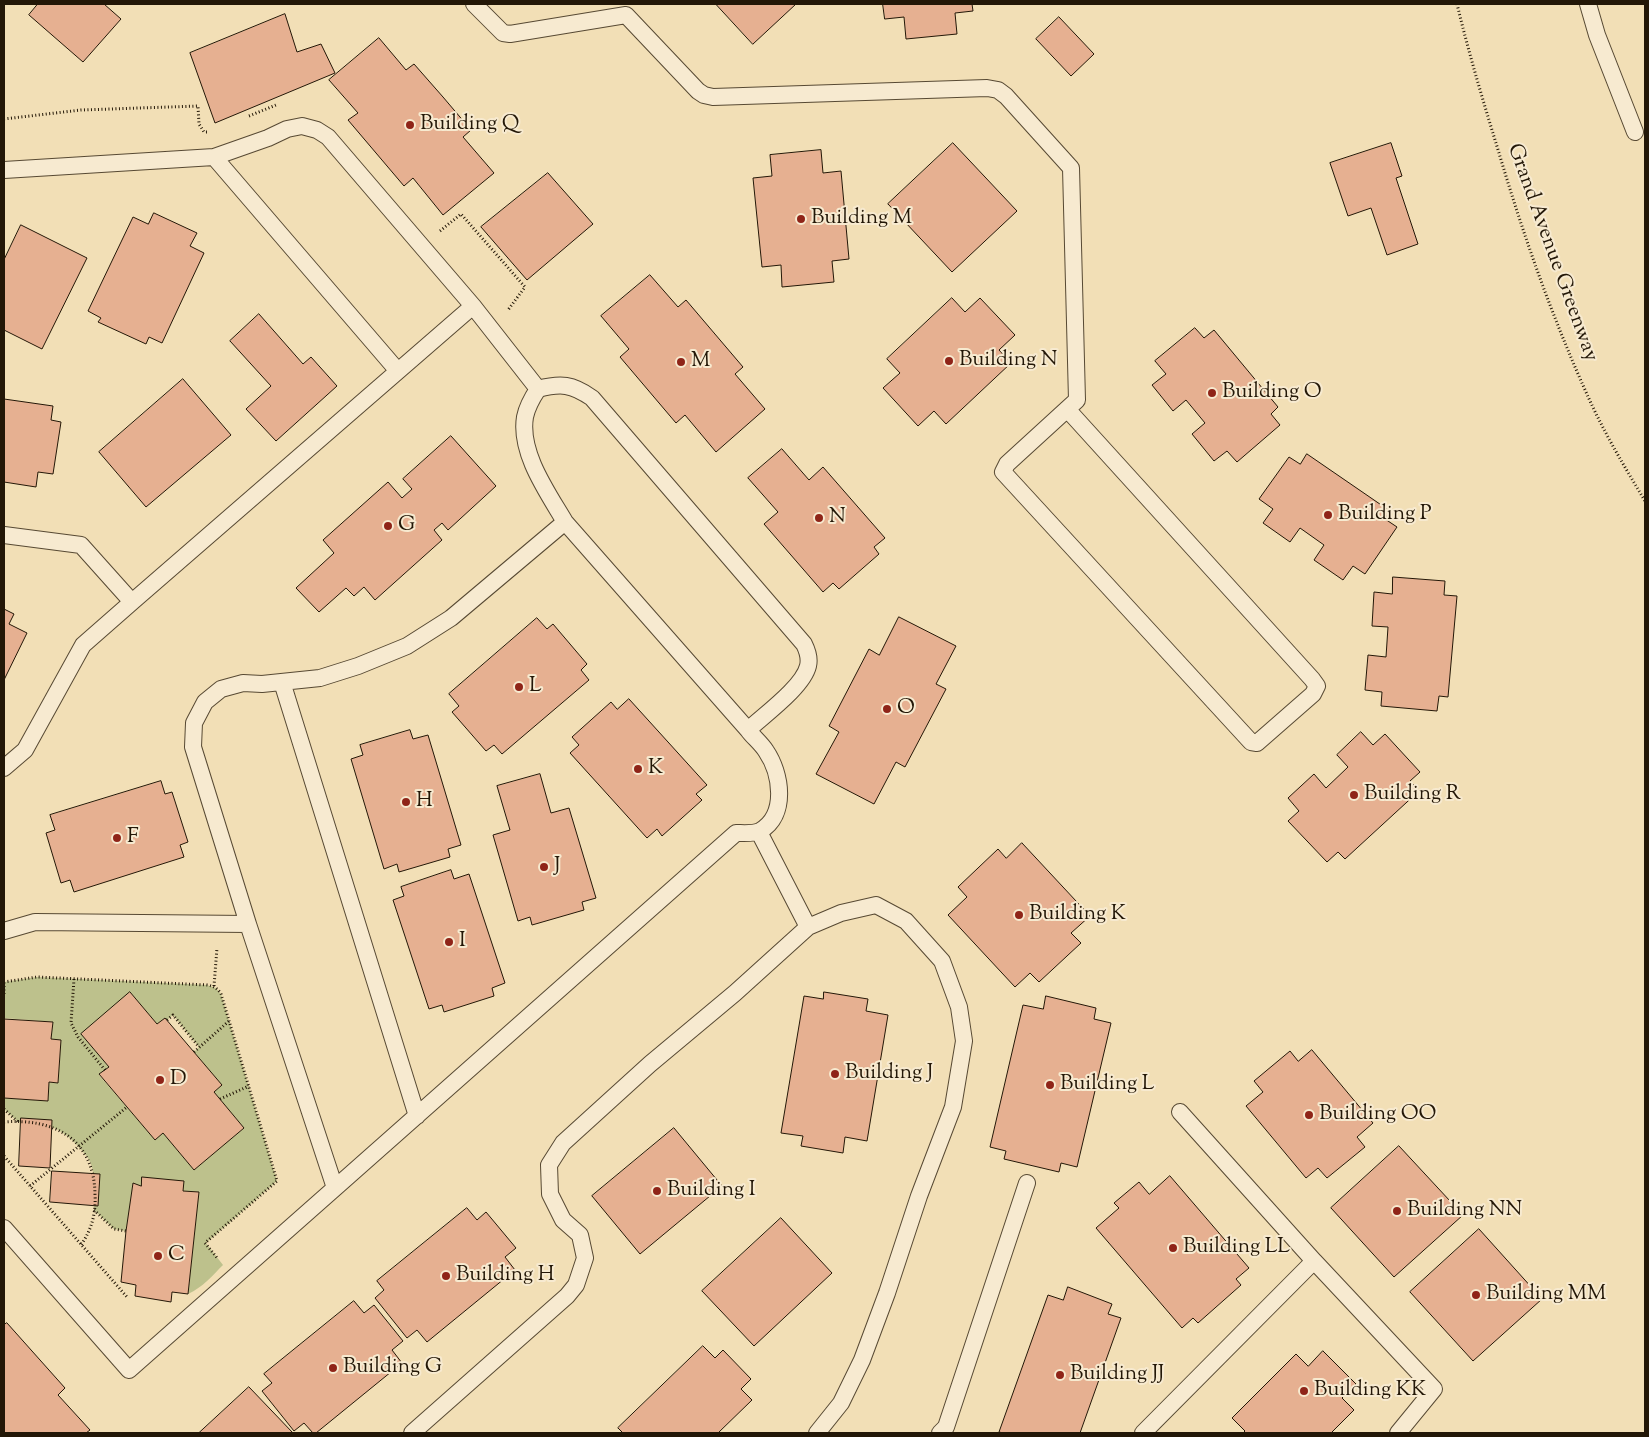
<!DOCTYPE html>
<style>
body{margin:0}
#map{position:relative;width:1649px;height:1437px;overflow:hidden;background:#f2dfb6;font-family:"Sorts Mill Goudy",serif}
canvas{display:block}
.frame{position:absolute;inset:0;border:5px solid #231707;pointer-events:none}
</style>
<div id="map">
<canvas width="1649" height="1437"></canvas>
<div class="frame"></div>
</div>
<script>
const context = document.querySelector('canvas').getContext('2d');
context.lineJoin = 'round';
function fillPath(path, color) { context.fillStyle = color; context.fill(path, 'evenodd'); }
function strokePath(path, color, width, dash) { context.strokeStyle = color; context.lineWidth = width; context.lineCap = dash ? 'butt' : 'round'; context.setLineDash(dash || []); context.stroke(path); }
function write(font, color, halo, rows, align = 'center') {
  context.font = font + ' "Sorts Mill Goudy",serif'; context.lineWidth = 4; context.setLineDash([]); context.textBaseline = 'middle'; context.strokeStyle = halo; context.fillStyle = color; for (const [text, x, y, turn = 0] of rows) {
    context.save(); context.translate(x, y); context.rotate((+turn || 0) * Math.PI / 180); context.textAlign = isNaN(turn) ? turn : align; if (halo) context.strokeText(text, 0, 0); context.fillText(text, 0, 0); context.restore();
  }
}
fillPath(new Path2D(`
 M37 977 207 985 216 988 221 994 277 1181 206 1243 223 1265C212 1276 203 1287 188 1294L199 1192 183 1191 142 1177 141 1186 133 1184 126 1231 114 1229 94 1210C95 1195 96 1178 91 1164 88 1156 82 1151 77 1145 59 1126 43 1122 18 1122L4 1109V1098L48 1101 49 1082 58 1083 61 1040 51 1039 53 1022 4 1018V982ZM130 992 157 1024 165 1018 167 1020 173 1015 199 1047 194 1052 222 1085 214 1092 244 1128 194 1170 163 1133 155 1140 99 1075 109 1067 81 1034Z`), '#bdc18c');
const building = new Path2D(`
 M38 4H104L121 19 83 62 29 15Z
 M716 4H796L753 44Z
 M883 4H972L973 11 955 13 957 34 906 39 904 17 885 19Z
 M285 14 297 52 321 44 335 73 215 123 190 53Z
 M1059 17 1094 54 1071 76 1036 39Z
 M379 38 406 70 414 64 443 97 471 130 463 137 494 173 443 215 413 178 404 186 348 120 358 113 329 80Z
 M953 143 1017 211 952 272 888 204Z
 M1391 143 1402 176 1396 178 1418 244 1387 255 1371 208 1348 216 1330 163Z
 M821 150 823 173 841 171 849 259 832 261 834 282 782 287 781 265 762 267 753 178 772 176 770 155Z
 M548 173 593 224 527 280 481 227Z
 M154 213 197 233 190 246 204 253 162 343 149 337 146 344 98 322 101 318 88 311 133 217 148 224Z
 M21 225 87 258 42 349 4 330V260Z
 M650 275 678 307 686 300 743 367 735 374 765 409 716 452 685 415 676 423 620 357 629 349 601 316Z
 M952 298 965 312 980 298 1015 335 999 350 1011 363 946 424 934 411 918 426 883 388 900 373 887 359Z
 M259 314 303 364 311 357 337 386 276 441 246 409 271 386 230 341Z
 M1195 328 1204 338 1214 330 1278 407 1271 414 1280 425 1237 462 1227 451 1214 461 1192 434 1205 423 1186 400 1173 411 1152 385 1166 374 1155 361Z
 M183 379 231 435 146 507 99 452Z
 M4 399 53 406 51 420 61 422 53 474 38 472 36 487 4 482Z
 M451 436 496 486 448 530 442 523 434 530 442 540 375 600 364 587 354 596 346 588 319 612 296 588 334 553 323 540 388 482 402 498 412 489 403 479Z
 M782 449 809 480 823 467 885 538 874 547 879 554 839 589 833 583 823 592 764 524 778 512 748 478Z
 M1307 454 1390 511 1385 519 1397 527 1365 574 1353 566 1343 580 1314 560 1324 545 1300 528 1290 542 1263 523 1273 509 1259 499 1289 457 1300 464Z
 M1393 577 1445 581 1444 595 1457 596 1448 697 1439 696 1437 711 1381 706 1382 692 1365 690 1368 655 1386 657 1388 627 1372 626 1374 592 1392 594Z
 M4 609 14 614 9 624 27 633 4 680Z
 M899 617 956 646 936 684 946 689 945 691 905 767 896 762 874 804 816 774 839 732 829 726 869 649 879 655Z
 M537 618 547 629 553 624 587 664 581 670 589 680 502 754 494 745 486 751 452 712 459 706 449 694Z
 M629 699 707 785 696 794 702 800 662 836 657 829 647 838 570 753 579 745 572 737 611 702 617 709Z
 M410 730 413 739 428 735 461 845 448 849 450 857 399 872 397 864 384 869 351 759 363 755 360 745Z
 M1361 732 1373 745 1385 734 1420 772 1410 781 1419 791 1345 859 1338 852 1327 862 1288 821 1299 811 1288 798 1314 774 1326 788 1348 767 1337 755Z
 M540 774 551 813 569 808 596 898 582 902 584 910 532 925 530 917 518 921 493 835 510 830 497 786Z
 M161 781 165 794 172 792 188 842 180 845 184 857 74 892 70 880 61 883 46 833 55 830 50 815Z
 M1022 843 1090 916 1071 933 1081 943 1039 982 1030 973 1015 987 948 915 967 897 958 887 998 849 1006 858Z
 M451 870 454 879 469 874 505 983 492 988 494 996 444 1012 442 1005 429 1009 393 900 404 896 401 887Z
 M130 992 157 1024 165 1018 222 1085 214 1092 244 1128 194 1170 163 1133 155 1140 99 1074 109 1067 81 1034Z
 M824 992 868 999 866 1011 888 1015 867 1141 845 1137 843 1153 801 1146 803 1136 781 1133 804 996 823 999Z
 M1046 996 1096 1008 1094 1019 1111 1023 1077 1167 1061 1163 1059 1172 1004 1159 1006 1151 990 1147 1023 1005 1043 1009Z
 M4 1019 53 1022 51 1039 61 1040 58 1083 49 1082 48 1101 4 1098Z
 M1312 1050 1373 1123 1357 1137 1365 1147 1327 1178 1318 1168 1306 1178 1246 1106 1263 1092 1254 1081 1290 1051 1298 1061Z
 M21 1118 52 1120 50 1168 19 1166Z
 M674 1128 722 1186 640 1254 592 1196Z
 M1399 1146 1463 1215 1394 1277 1331 1208Z
 M52 1171 100 1174 98 1206 50 1202Z
 M1170 1176 1249 1268 1236 1279 1241 1285 1198 1323 1193 1318 1182 1328 1096 1228 1119 1208 1114 1203 1139 1182 1149 1194Z
 M142 1177 184 1181 183 1191 199 1192 188 1294 172 1292 171 1302 135 1296 136 1285 121 1282 126 1231 133 1183 141 1186Z
 M467 1208 477 1220 486 1212 516 1248 505 1257 515 1270 427 1342 417 1330 407 1338 375 1298 384 1290 377 1281Z
 M781 1218 832 1273 754 1346 702 1291Z
 M1479 1229 1542 1299 1473 1361 1410 1292Z
 M1068 1287 1112 1304 1108 1314 1121 1318 1080 1433H1003L999 1432 1048 1295 1063 1300Z
 M354 1301 364 1313 374 1305 403 1341 392 1350 402 1363 316 1433H313L304 1423 294 1431 262 1391 272 1383 264 1374Z
 M7 1323 65 1388 58 1395 90 1430 86 1433H4V1325Z
 M703 1346 715 1358 723 1350 751 1379 741 1389 752 1400 718 1433H623L618 1428Z
 M1323 1351 1356 1384 1342 1398 1354 1410 1331 1433H1243L1245 1431 1232 1418 1296 1354 1308 1366Z
 M249 1387 293 1433H199Z`);
fillPath(building, '#e6b091');
strokePath(building, '#231707', 1);
const service = new Path2D(`
 M474 4 503 33 510 34 626 15 698 91 704 95 713 97 987 88 998 90 1006 96 1071 168 1077 400 1007 464 1003 472 1251 742 1257 743 1313 694 1317 686 1312 679 1067 409
 M1588 4 1597 35 1635 132
 M214 157 397 370
 M4 170 214 157 268 138 287 129 302 126 317 130 328 137 473 306 132 602
 M565 522 748 730
 M4 535 81 545 132 602 83 645 25 750 4 768
 M282 682 417 1116
 M759 832 808 927 841 913 876 905 906 921 942 961 959 1007 964 1041 953 1107 919 1196 887 1293 862 1360 841 1403 817 1433
 M4 931 35 922 248 924 193 747 194 723 205 702 221 689 243 683 262 684 320 678 358 666 407 646 451 618 565 522C548 493 519 453 525 417 527 407 532 398 538 389L473 306
 M335 1188 736 833C743 833 754 834 760 831 788 815 781 773 766 751 761 743 753 737 748 730 764 715 803 687 808 666 810 658 807 650 804 644L592 398C572 384 561 383 538 389
 M4 1228 129 1370 335 1188 248 924
 M1314 1261 1434 1389 1398 1433
 M412 1433 567 1296 576 1285 585 1258 580 1235 563 1220 550 1194 549 1165 563 1143 650 1064 735 993 808 927
 M940 1433 946 1427 1027 1183
 M1143 1433 1314 1261 1180 1112`);
strokePath(service, '#574933', 18);
strokePath(new Path2D(`
 M1457 4C1469 54 1484 104 1499 153 1523 234 1551 314 1586 392 1602 429 1624 466 1645 501
 M249 116 276 105
 M4 119 81 110 198 106 199 124 204 132H207
 M440 231 461 214 525 287 508 310
 M74 979 71 1023 78 1037 105 1070
 M4 982 37 977 207 985C214 986 218 989 221 994L277 1181 205 1243 218 1259
 M214 986 217 948
 M4 994V982
 M167 1020 173 1015 199 1047
 M194 1052 229 1021
 M220 1099 249 1086
 M4 1109 18 1122
 M4 1122C54 1118 94 1139 95 1194 96 1213 92 1229 81 1245
 M4 1156 127 1297
 M30 1186 127 1107
 M94 1210 114 1229 126 1231`), '#231707', 3, [1, 2.5]);
strokePath(service, '#f7ead0', 16);
for (const [x, y, r, color] of [
 [410,125,5,"#8f2418"],
 [801,219,5,"#8f2418"],
 [949,361,5,"#8f2418"],
 [681,362,5,"#8f2418"],
 [1212,393,5,"#8f2418"],
 [1328,515,5,"#8f2418"],
 [819,518,5,"#8f2418"],
 [388,526,5,"#8f2418"],
 [519,687,5,"#8f2418"],
 [887,709,5,"#8f2418"],
 [638,769,5,"#8f2418"],
 [1354,795,5,"#8f2418"],
 [406,802,5,"#8f2418"],
 [117,838,5,"#8f2418"],
 [544,867,5,"#8f2418"],
 [1019,915,5,"#8f2418"],
 [449,942,5,"#8f2418"],
 [835,1074,5,"#8f2418"],
 [160,1080,5,"#8f2418"],
 [1050,1085,5,"#8f2418"],
 [1309,1115,5,"#8f2418"],
 [657,1191,5,"#8f2418"],
 [1397,1211,5,"#8f2418"],
 [1173,1248,5,"#8f2418"],
 [158,1256,5,"#8f2418"],
 [446,1276,5,"#8f2418"],
 [1476,1295,5,"#8f2418"],
 [333,1368,5,"#8f2418"],
 [1060,1375,5,"#8f2418"],
 [1304,1391,5,"#8f2418"]
]) { const dot = new Path2D(); dot.arc(x, y, r, 0, 2 * Math.PI); context.fillStyle = color; context.fill(dot); strokePath(dot, '#f7ead0', 2); }
write('21px', '#231707', '#f7ead0', [
 ["Building Q",420,125],
 ["Building M",811,219],
 ["Building N",959,361],
 ["M",691,362],
 ["Building O",1222,393],
 ["Building P",1338,515],
 ["N",829,518],
 ["G",398,526],
 ["L",529,687],
 ["O",897,709],
 ["K",648,769],
 ["Building R",1364,795],
 ["H",416,802],
 ["F",127,838],
 ["J",554,867],
 ["Building K",1029,915],
 ["I",459,942],
 ["Building J",845,1074],
 ["D",170,1080],
 ["Building L",1060,1085],
 ["Building OO",1319,1115],
 ["Building I",667,1191],
 ["Building NN",1407,1211],
 ["Building LL",1183,1248],
 ["C",168,1256],
 ["Building H",456,1276],
 ["Building MM",1486,1295],
 ["Building G",343,1368],
 ["Building JJ",1070,1375],
 ["Building KK",1314,1391]
], 'left');
write('21px', '#231707', '#f7ead0', [
 ["Grand Avenue Greenway",1551,253,70]
]);
</script>
